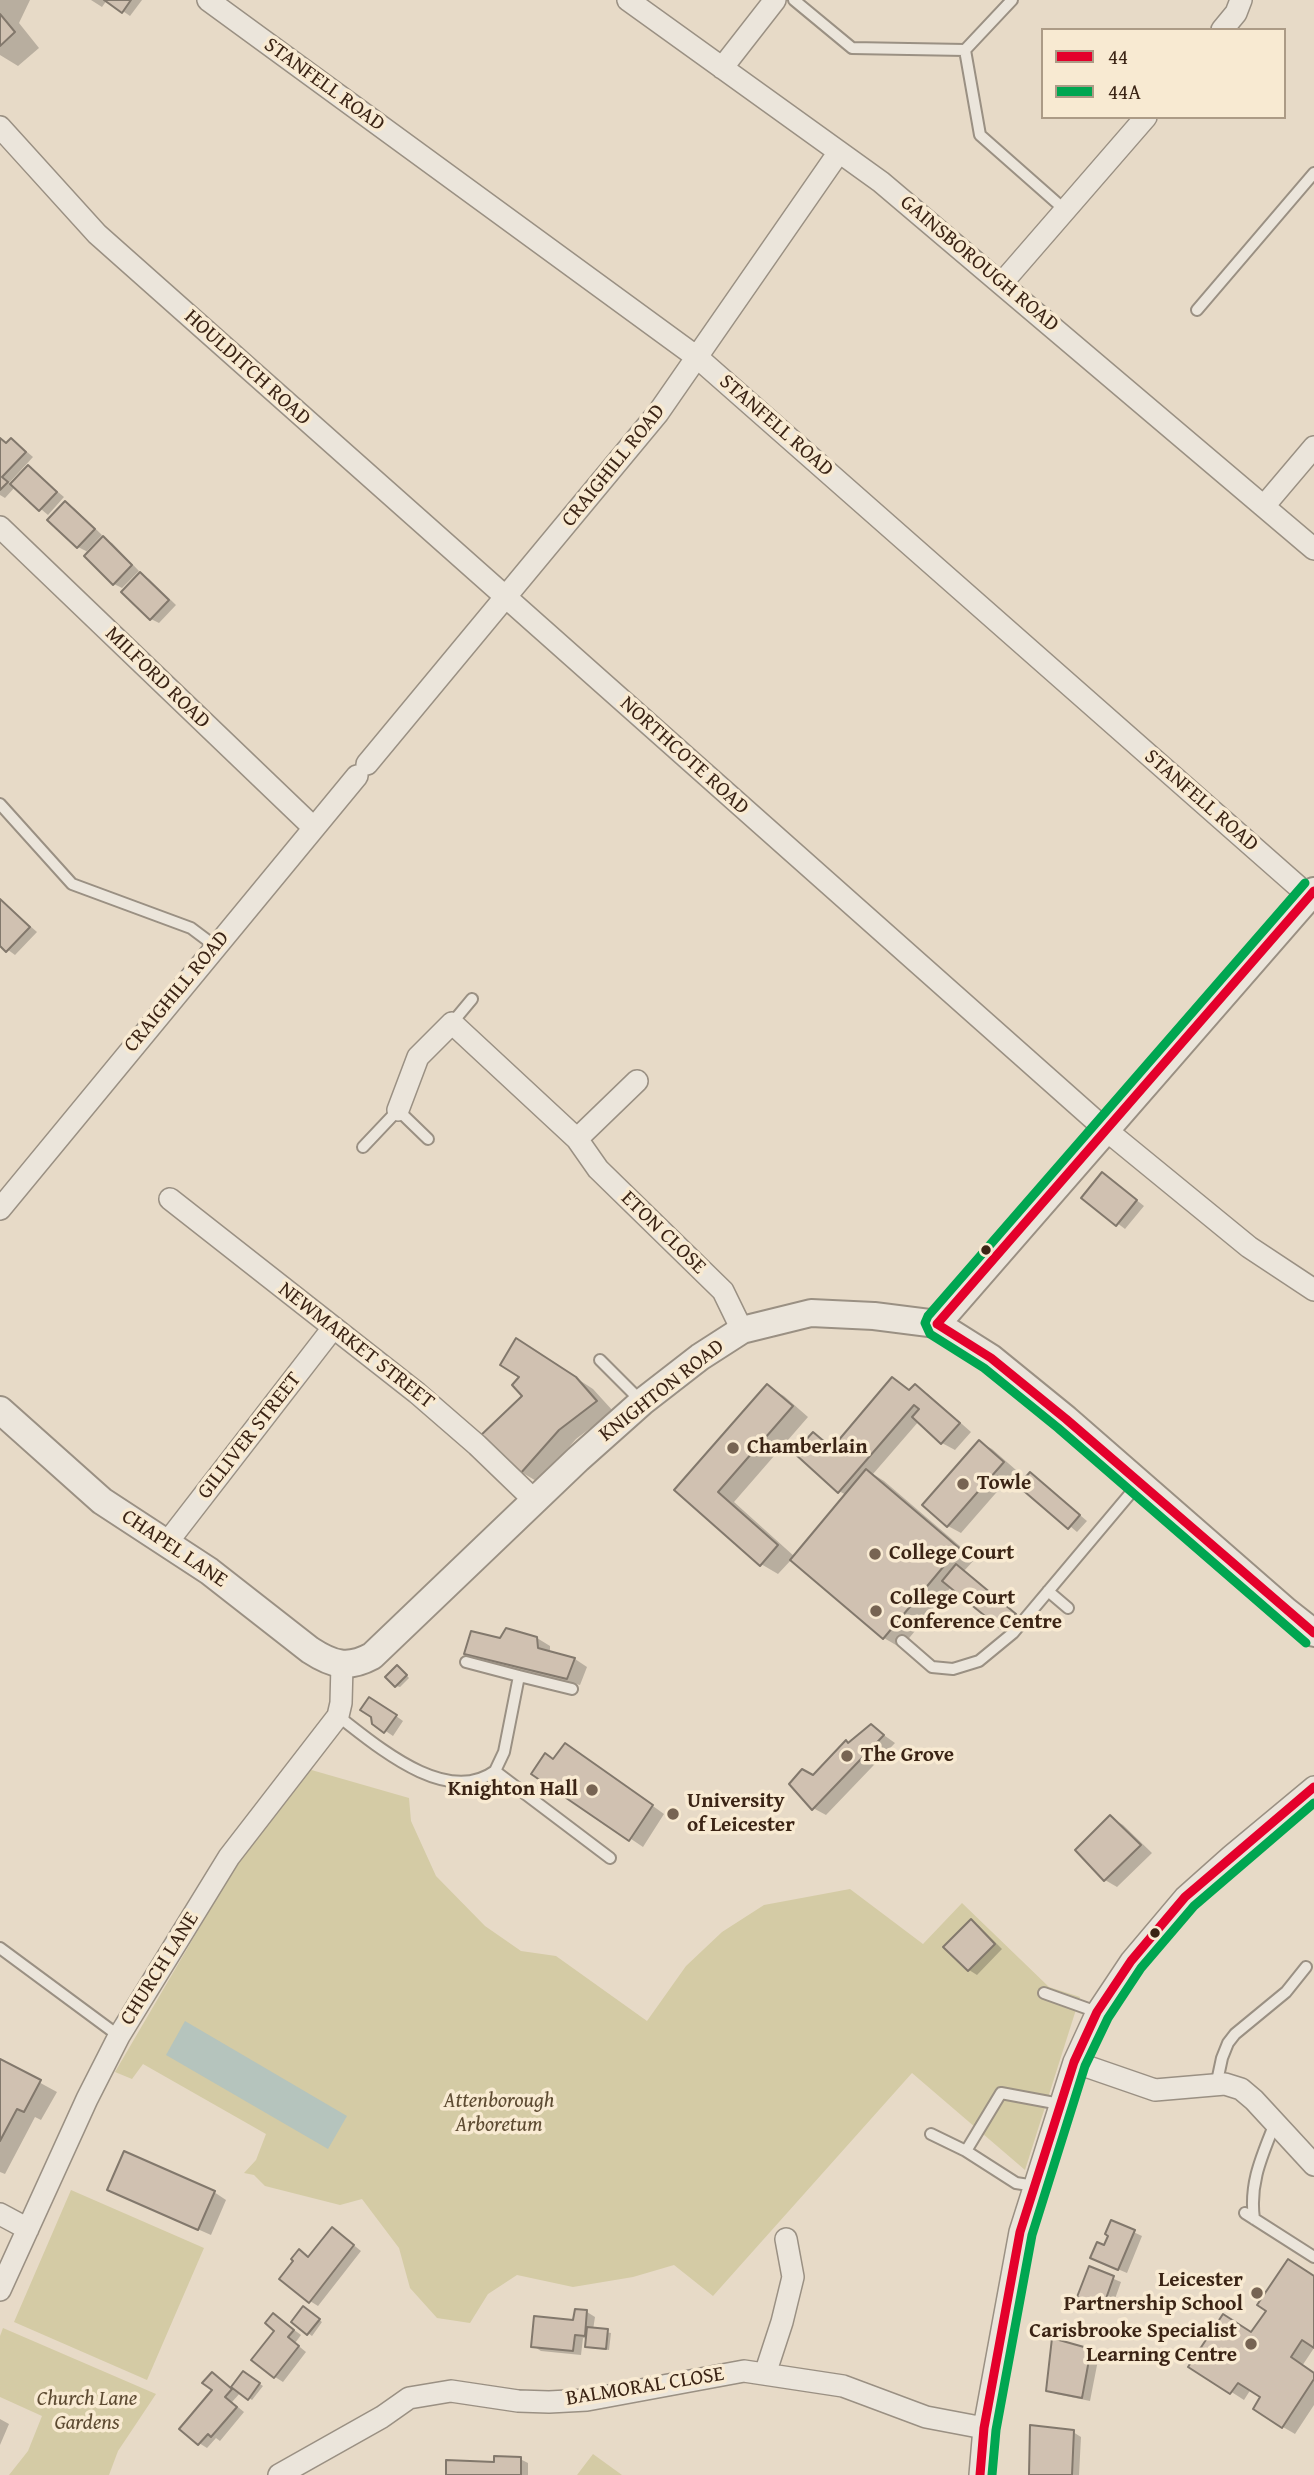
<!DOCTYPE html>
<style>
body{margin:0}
#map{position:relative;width:1314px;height:2475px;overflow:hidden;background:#e7dac7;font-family:"Gentium Book Plus",serif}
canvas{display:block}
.legend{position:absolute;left:1041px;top:28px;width:245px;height:91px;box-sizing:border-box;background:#f8ead2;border:2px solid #ac9b86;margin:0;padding:9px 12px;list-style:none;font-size:21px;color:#3b2415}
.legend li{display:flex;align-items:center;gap:14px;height:35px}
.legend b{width:35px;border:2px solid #ac9b86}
</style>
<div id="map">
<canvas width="1314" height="2475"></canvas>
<ul class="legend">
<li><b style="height:9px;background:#e4002b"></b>44</li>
<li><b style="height:9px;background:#00a651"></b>44A</li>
</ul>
</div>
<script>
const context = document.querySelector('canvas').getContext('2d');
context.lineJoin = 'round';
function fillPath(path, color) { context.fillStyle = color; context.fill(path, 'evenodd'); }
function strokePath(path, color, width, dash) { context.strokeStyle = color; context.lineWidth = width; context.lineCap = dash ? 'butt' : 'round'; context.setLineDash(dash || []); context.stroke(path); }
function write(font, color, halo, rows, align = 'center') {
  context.font = font + ' "Gentium Book Plus",serif'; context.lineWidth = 7; context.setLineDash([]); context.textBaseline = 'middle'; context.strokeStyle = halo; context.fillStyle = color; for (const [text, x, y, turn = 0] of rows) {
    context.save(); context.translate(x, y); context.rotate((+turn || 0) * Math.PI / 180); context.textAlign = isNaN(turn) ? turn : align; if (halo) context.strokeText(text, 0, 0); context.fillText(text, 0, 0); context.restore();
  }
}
fillPath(new Path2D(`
 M308 1769 409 1798 411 1821 436 1876 485 1926 521 1951 556 1956 647 2021 686 1966 722 1932 764 1905 850 1889 923 1944 962 1903 1049 1987 1080 1997 1025 2170 912 2073 713 2296 674 2265 633 2277 573 2287 517 2275 488 2294 470 2323 437 2318 410 2288 399 2248 362 2199 340 2205 265 2186 254 2175 244 2173 256 2160 266 2134 143 2064 132 2079 115 2072 239 1860Z
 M71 2190 204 2248 147 2380 14 2322Z
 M3 2328 156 2394 118 2451 109 2475H9L28 2451 42 2416 0 2397V2336Z
 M593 2454 622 2475H577Z`), '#d4cba5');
fillPath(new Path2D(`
 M185 2021 347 2116 328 2149 166 2055Z`), '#b5c4bd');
fillPath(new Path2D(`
 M0 0H30L19 23 39 48 18 66 0 55Z
 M91 0H142L130 16 107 0 102 7Z
 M0 437 8 444 11 440 19 445 33 457 9 483 12 485 28 467 64 497 48 515 15 487 5 498 0 495Z
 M66 503 74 508 102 535 87 551 88 552 78 547Z
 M104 539 112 543 139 571 122 588 114 584Z
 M141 574 149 579 176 605 159 623 151 619Z
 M0 900 37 932 15 955 0 944Z
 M1110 1179 1144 1206 1125 1229 1083 1197Z
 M533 1350 593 1389 613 1411 576 1439 538 1482 521 1472 525 1396 522 1377Z
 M893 1379 911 1391 915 1386 928 1394 971 1432 955 1450 942 1443 919 1421 873 1474 884 1481 975 1559 964 1571 1023 1619 1010 1633 951 1587 901 1648 884 1638 792 1559 778 1574 761 1564 677 1490 767 1386 784 1396 808 1417 734 1502 795 1557 846 1495 839 1491 813 1434 834 1448Z
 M979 1442 992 1449 1016 1470 961 1533 948 1526 924 1505Z
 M1031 1474 1087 1521 1077 1532 1021 1485Z
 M537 1638 550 1646V1653L575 1659 587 1667 580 1685 478 1661 466 1654 501 1640Z
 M401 1669 409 1678 400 1687 396 1686Z
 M378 1703 403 1721 393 1736 374 1723Z
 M871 1726 895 1743 826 1815 813 1808 814 1778Z
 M578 1752 664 1814 643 1847 533 1773 553 1761Z
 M1110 1817 1123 1825 1152 1853 1117 1887 1105 1880Z
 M971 1922 979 1926 1002 1949 977 1975 969 1970 946 1947Z
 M0 2061 57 2092 41 2120 35 2117 5 2174 0 2172Z
 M109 2190 214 2192 226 2200 211 2235Z
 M1112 2222 1142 2236 1127 2273 1101 2262Z
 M340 2234 361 2251 318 2306 310 2301 309 2258Z
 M1090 2269 1121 2282 1111 2310 1079 2297Z
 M1314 2277V2348L1302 2366 1314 2374V2405L1295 2434 1283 2427 1263 2397 1251 2389 1244 2400 1191 2366 1252 2334Z
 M307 2310 322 2322 312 2336 293 2322Z
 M587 2312 595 2317 593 2330 611 2333 609 2350 590 2348 587 2347 588 2339 583 2338 581 2355 541 2351 533 2346 575 2322Z
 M274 2315 301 2335 295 2343 306 2352 283 2382 275 2377 277 2331Z
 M1091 2351 1099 2355 1090 2401 1056 2394 1048 2390Z
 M244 2373 263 2386 252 2400 241 2392 232 2402 244 2412 220 2441 216 2438 207 2448 199 2443 214 2390 212 2374 232 2389Z
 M0 2419 9 2424 0 2445Z
 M1073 2432 1081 2437 1079 2475H1030Z
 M520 2459 528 2463V2475H448Z`), '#0003');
const building = new Path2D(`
 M104 0H131L122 13Z
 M0 14 15 32 0 46Z
 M0 438 6 443 11 438 26 452 2 477 8 482 0 490Z
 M28 465 57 492 39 511 10 484Z
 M65 501 95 529 77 548 47 520Z
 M103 536 132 565 113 585 84 556Z
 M140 572 169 600 150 620 121 592Z
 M0 899 30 927 6 952 0 946Z
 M1102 1172 1137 1200 1116 1226 1081 1198Z
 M516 1338 576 1377 597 1401 559 1430 520 1474 479 1437 522 1396 512 1385 519 1377 500 1365Z
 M892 1377 909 1390 915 1384 960 1423 941 1444 912 1417 919 1409 914 1405 838 1493 794 1453 813 1432 832 1448Z
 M767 1384 793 1406 718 1492 778 1545 760 1566 674 1490Z
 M979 1440 1004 1462 947 1527 922 1505Z
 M866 1469 959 1548 883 1639 790 1560Z
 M1030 1472 1080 1515 1068 1529 1018 1486Z
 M956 1564 1016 1614 1001 1629 942 1581Z
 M506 1628 537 1637 538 1648 575 1658 567 1679 464 1654 471 1631 500 1638Z
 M397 1665 407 1675 395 1687 385 1677Z
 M369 1697 397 1715 384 1733 372 1724 371 1717 360 1710Z
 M871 1724 884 1735 812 1810 789 1784 802 1769 813 1775 846 1740 848 1743Z
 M565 1743 653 1805 629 1841 531 1774 545 1753 553 1759Z
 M1110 1815 1141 1845 1104 1881 1075 1850Z
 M971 1919 995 1944 968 1971 943 1947Z
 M0 2059 41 2080 24 2112 17 2109 0 2141Z
 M124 2151 215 2191 198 2230 107 2190Z
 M1111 2220 1135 2230 1118 2270 1090 2258 1097 2242 1104 2245 1108 2236 1105 2234Z
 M332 2227 354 2245 309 2303 279 2279 293 2261 291 2259 299 2249 308 2257Z
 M1288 2259 1314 2276V2348L1302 2340 1291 2357 1314 2373V2379L1282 2428 1253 2409 1260 2397 1238 2383 1230 2394 1188 2367 1223 2314 1251 2332 1266 2311 1257 2305Z
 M1089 2266 1114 2276 1103 2307 1077 2297Z
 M303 2306 320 2319 307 2335 291 2322Z
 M575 2309 587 2310 585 2336 575 2335 573 2351 531 2347 534 2316 573 2320Z
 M273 2313 294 2330 288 2337 299 2346 274 2378 251 2360 274 2331 265 2323Z
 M587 2327 608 2329 606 2349 585 2347Z
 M1052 2338 1091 2349 1082 2398 1046 2391Z
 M243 2371 260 2383 248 2400 231 2387Z
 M212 2372 232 2389 225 2397 237 2407 211 2437 208 2434 198 2445 179 2429 212 2390 202 2383Z
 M1030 2425 1074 2430 1072 2475H1029Z
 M494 2456 521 2457V2475H446V2460L494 2462Z`);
fillPath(building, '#d0c1b1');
strokePath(building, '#82786c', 2);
const service = new Path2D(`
 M794 0 852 48 965 50 980 135 1065 210
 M965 50 1012 0
 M1197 310 1314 173
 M0 804 72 884 191 928 215 946
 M452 1023 472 999
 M363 1147 398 1110 428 1139
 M600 1360 642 1402
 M1048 1591 1068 1608
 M902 1641 932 1667 953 1669 979 1661 1013 1633 1140 1482
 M466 1662 519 1676
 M338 1716C376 1745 446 1807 495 1771L610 1858
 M495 1771 504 1752 519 1676 572 1689
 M0 1948 119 2036
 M1044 1993 1097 2012
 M1216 2086 1222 2058 1228 2043 1235 2034 1286 1992 1306 1967
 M931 2134 966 2151 1001 2093 1060 2104
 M966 2151 1016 2183 1035 2186
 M1245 2213 1314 2257
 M1254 2219C1249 2183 1262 2156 1275 2123`);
const minor = new Path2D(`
 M208 0 698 358 1309 896
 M628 0 881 182 1314 549
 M1222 30 1236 13 1241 0
 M722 68 775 0
 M0 127 97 234 1106 1130 1249 1247 1314 1290
 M1002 283 1146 117
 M1264 506 1314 447
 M0 527 314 828
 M367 764 658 413 839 152
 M398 1110 418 1057 452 1023 577 1139 598 1169 723 1291 742 1330
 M577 1139 637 1081
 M170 1199 417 1393 477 1445 534 1500
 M0 1209 357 776
 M166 1544 333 1328
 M1074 2062 1155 2090 1225 2084 1241 2089 1254 2100 1314 2165
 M0 2214 28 2229
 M0 2290 87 2099 119 2036 229 1857 338 1716 341 1703 342 1665
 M765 2374 782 2322 793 2277 786 2239
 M279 2475 382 2417 409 2398 451 2391 518 2401 549 2402 587 2400 744 2371 843 2386 926 2417 984 2428
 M980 2475 984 2428 1020 2232 1074 2062 1097 2012 1131 1961 1185 1897 1231 1856 1314 1787`);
const tertiary = new Path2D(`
 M937 1324 1314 891
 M0 1410 102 1501 209 1571 310 1650C333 1665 348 1669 372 1656L578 1459 642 1402 700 1357 742 1330 811 1313 874 1316 937 1324 991 1358 1066 1419 1286 1611 1314 1633`);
strokePath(service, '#9a9083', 14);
strokePath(minor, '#9a9083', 24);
strokePath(tertiary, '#9a9083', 30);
strokePath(service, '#ebe5db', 10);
strokePath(minor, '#ebe5db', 21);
strokePath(tertiary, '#ebe5db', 26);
strokePath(new Path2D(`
 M1314 891 937 1324 991 1358 1066 1419 1314 1633
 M980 2475 984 2428 1020 2232 1074 2062 1097 2012 1131 1961 1185 1897 1314 1787`), '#e4002b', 9);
strokePath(new Path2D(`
 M1305 883 928 1316 925 1323 930 1334 984 1368 1058 1428 1306 1643
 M992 2475 996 2430 1032 2235 1085 2066 1108 2018 1141 1968 1194 1906 1314 1803`), '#00a651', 9);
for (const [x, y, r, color] of [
 [986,1250,6,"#3b2415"],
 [733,1448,7,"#776453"],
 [963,1484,7,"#776453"],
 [875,1554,7,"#776453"],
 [876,1611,7,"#776453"],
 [847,1756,7,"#776453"],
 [592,1790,7,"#776453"],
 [673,1814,7,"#776453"],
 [1155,1933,6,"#3b2415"],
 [1257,2293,7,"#776453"],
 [1251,2344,7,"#776453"]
]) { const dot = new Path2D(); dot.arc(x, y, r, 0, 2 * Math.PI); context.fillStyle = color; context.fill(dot); strokePath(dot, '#f8ead2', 2.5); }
write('21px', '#3b2415', '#f8ead2', [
 ["STANFELL ROAD",324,85,36],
 ["GAINSBOROUGH ROAD",979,264,40],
 ["HOULDITCH ROAD",247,368,42],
 ["STANFELL ROAD",776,426,41],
 ["CRAIGHILL ROAD",614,466,-51],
 ["MILFORD ROAD",157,678,44],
 ["NORTHCOTE ROAD",684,756,42],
 ["STANFELL ROAD",1201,801,41],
 ["CRAIGHILL ROAD",177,992,-50],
 ["ETON CLOSE",663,1233,44],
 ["NEWMARKET STREET",356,1346,38],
 ["KNIGHTON ROAD",662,1391,-38],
 ["GILLIVER STREET",250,1436,-52],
 ["CHAPEL LANE",174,1549,34],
 ["CHURCH LANE",160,1969,-58],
 ["BALMORAL CLOSE",645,2387,-9]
]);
write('bold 21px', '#3b2415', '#f8ead2', [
 ["Chamberlain",747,1448],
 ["Towle",977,1484],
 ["College Court",889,1554],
 ["College Court",890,1599],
 ["Conference Centre",890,1623],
 ["The Grove",861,1756],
 ["Knighton Hall",578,1790,"right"],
 ["University",687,1802],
 ["of Leicester",687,1826],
 ["Leicester",1243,2281,"right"],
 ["Partnership School",1243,2305,"right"],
 ["Carisbrooke Specialist",1237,2332,"right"],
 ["Learning Centre",1237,2356,"right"]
], 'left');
write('italic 21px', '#5d4b32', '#f8ead2', [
 ["Attenborough",499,2102],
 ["Arboretum",499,2126],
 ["Church Lane",87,2400],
 ["Gardens",87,2424]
]);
</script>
